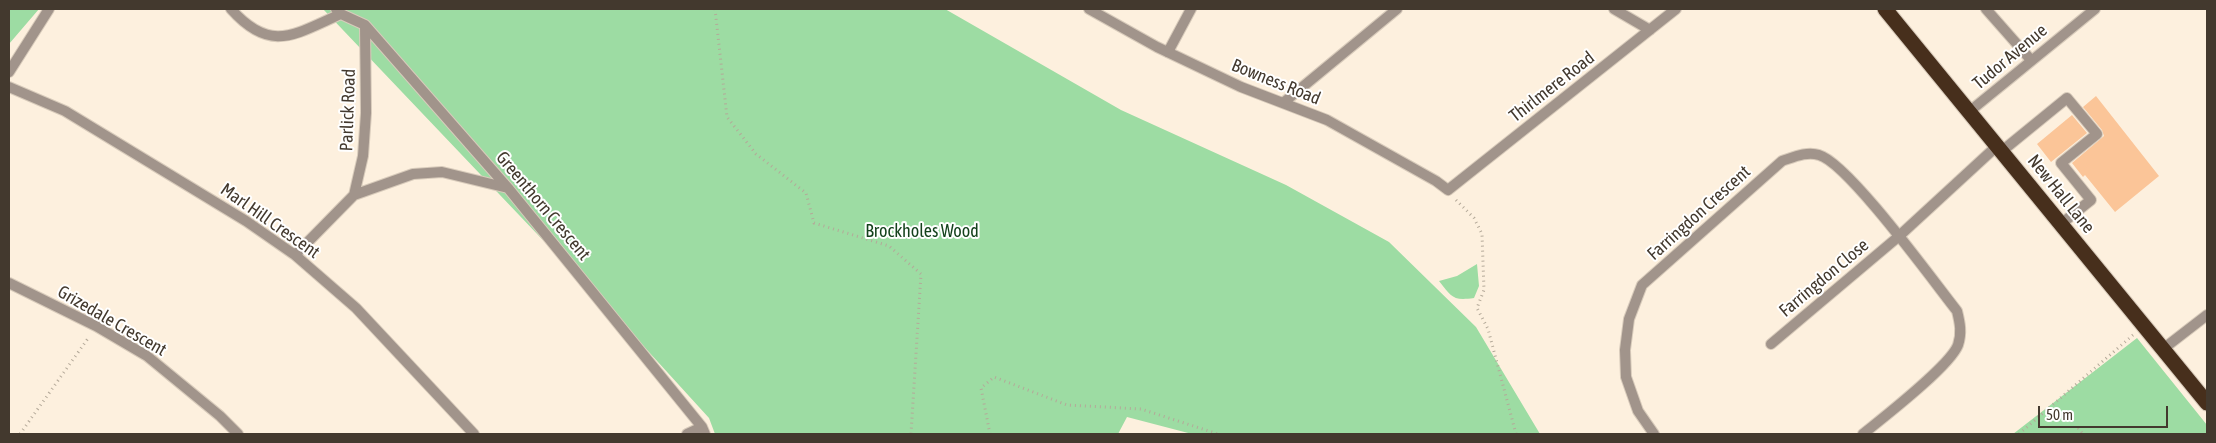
<!DOCTYPE html>
<style>
body{margin:0}
#map{position:relative;width:2216px;height:443px;overflow:hidden;background:#fdf0de;font-family:"Asap Condensed",sans-serif}
canvas{display:block}
.frame{position:absolute;inset:0;border:10px solid #43392e;pointer-events:none}
.scale{position:absolute;left:2038px;top:406px;width:130px;height:22px;box-sizing:border-box;border:2px solid #43392e;border-top:0;padding-left:6px;font-size:15px;line-height:18px;white-space:nowrap;color:#43392e;-webkit-text-stroke:4px #fff;paint-order:stroke}
</style>
<div id="map">
<canvas width="2216" height="443"></canvas>
<div class="frame"></div>
<div class="scale">50 m</div>
</div>
<script>
const context = document.querySelector('canvas').getContext('2d');
context.lineJoin = 'round';
function fillPath(path, color) { context.fillStyle = color; context.fill(path, 'evenodd'); }
function strokePath(path, color, width, dash) { context.strokeStyle = color; context.lineWidth = width; context.lineCap = dash ? 'butt' : 'round'; context.setLineDash(dash || []); context.stroke(path); }
function write(font, color, halo, rows, align = 'center') {
  context.font = font + ' "Asap Condensed",sans-serif'; context.lineWidth = 4; context.setLineDash([]); context.textBaseline = 'middle'; context.strokeStyle = halo; context.fillStyle = color; for (const [text, x, y, turn = 0] of rows) {
    context.save(); context.translate(x, y); context.rotate((+turn || 0) * Math.PI / 180); context.textAlign = isNaN(turn) ? turn : align; if (halo) context.strokeText(text, 0, 0); context.fillText(text, 0, 0); context.restore();
  }
}
fillPath(new Path2D(`
 M9 9H39L9 44Z
 M323 9H945L1121 110 1286 185 1389 242 1476 327 1540 434H1192L1127 417 1118 434H715L709 418 637 339Z
 M1477 264 1479 286 1474 298C1452 301 1452 297 1439 281L1457 276Z
 M2137 338 2207 425V434H2013Z`), '#9ddca3');
fillPath(new Path2D(`
 M2096 96 2159 176 2115 212 2085 175 2083 177 2072 163 2104 136 2102 130 2083 107Z
 M2072 115 2087 133 2051 162 2037 144Z`), '#fbc598');
const lane = new Path2D(`
 M1986 9 2031 60
 M1168 52 1191 9
 M2002 151 2067 98 2097 134 2061 163 2091 200 2061 224`);
const street = new Path2D(`
 M231 9C271 54 295 34 341 14
 M336 9 341 14 365 25 508 188 702 427 705 434
 M1089 9 1157 47 1241 87 1327 120 1436 181 1448 190 1676 9
 M1614 9 1650 30
 M9 72 49 9
 M9 87 65 111 246 221 295 255 356 308 474 434
 M1283 103 1397 9
 M1970 111 2095 9
 M354 195 413 174 442 172 508 188
 M295 255 354 195 363 156 366 113 365 25
 M9 283 96 326 147 356 220 416 238 434
 M1771 344 1898 237 1998 145
 M2163 349 2207 315
 M687 434 702 427
 M1654 434 1638 411 1626 377 1625 350 1629 319 1642 285 1782 161C1794 157 1807 151 1819 155 1848 163 1934 282 1957 311 1960 323 1962 333 1958 345 1950 366 1884 417 1863 434`);
const highway = new Path2D(`
 M1885 9 2207 403`);
strokePath(lane, '#d8cbbb', 12);
strokePath(street, '#d8cbbb', 12);
strokePath(highway, '#d8cbbb', 17);
strokePath(new Path2D(`
 M715 9 727 117 756 154 806 193 814 223 889 246 921 274 911 434
 M1456 200 1474 218 1482 234 1484 290 1477 308 1488 329 1516 434
 M2078 428 2083 434
 M20 434 89 337
 M990 434 981 388 994 377 1067 405 1141 409 1218 434
 M2019 434 2133 335`), '#b4a999', 3, [1, 4]);
strokePath(lane, '#a1948b', 10);
strokePath(street, '#a1948b', 10);
strokePath(highway, '#472f1c', 15);
write('18px', '#43392e', '#fff', [
 ["Tudor Avenue",2010,57,-40],
 ["Bowness Road",1276,82,22],
 ["Thirlmere Road",1552,87,-38],
 ["Parlick Road",348,110,-88],
 ["New Hall Lane",2061,194,51],
 ["Greenthorn Crescent",543,206,50],
 ["Farringdon Crescent",1699,213,-42],
 ["Marl Hill Crescent",270,221,35],
 ["Farringdon Close",1824,278,-40],
 ["Grizedale Crescent",112,321,30]
]);
write('18px', '#14421c', '#fff', [
 ["Brockholes Wood",922,231]
]);
</script>
